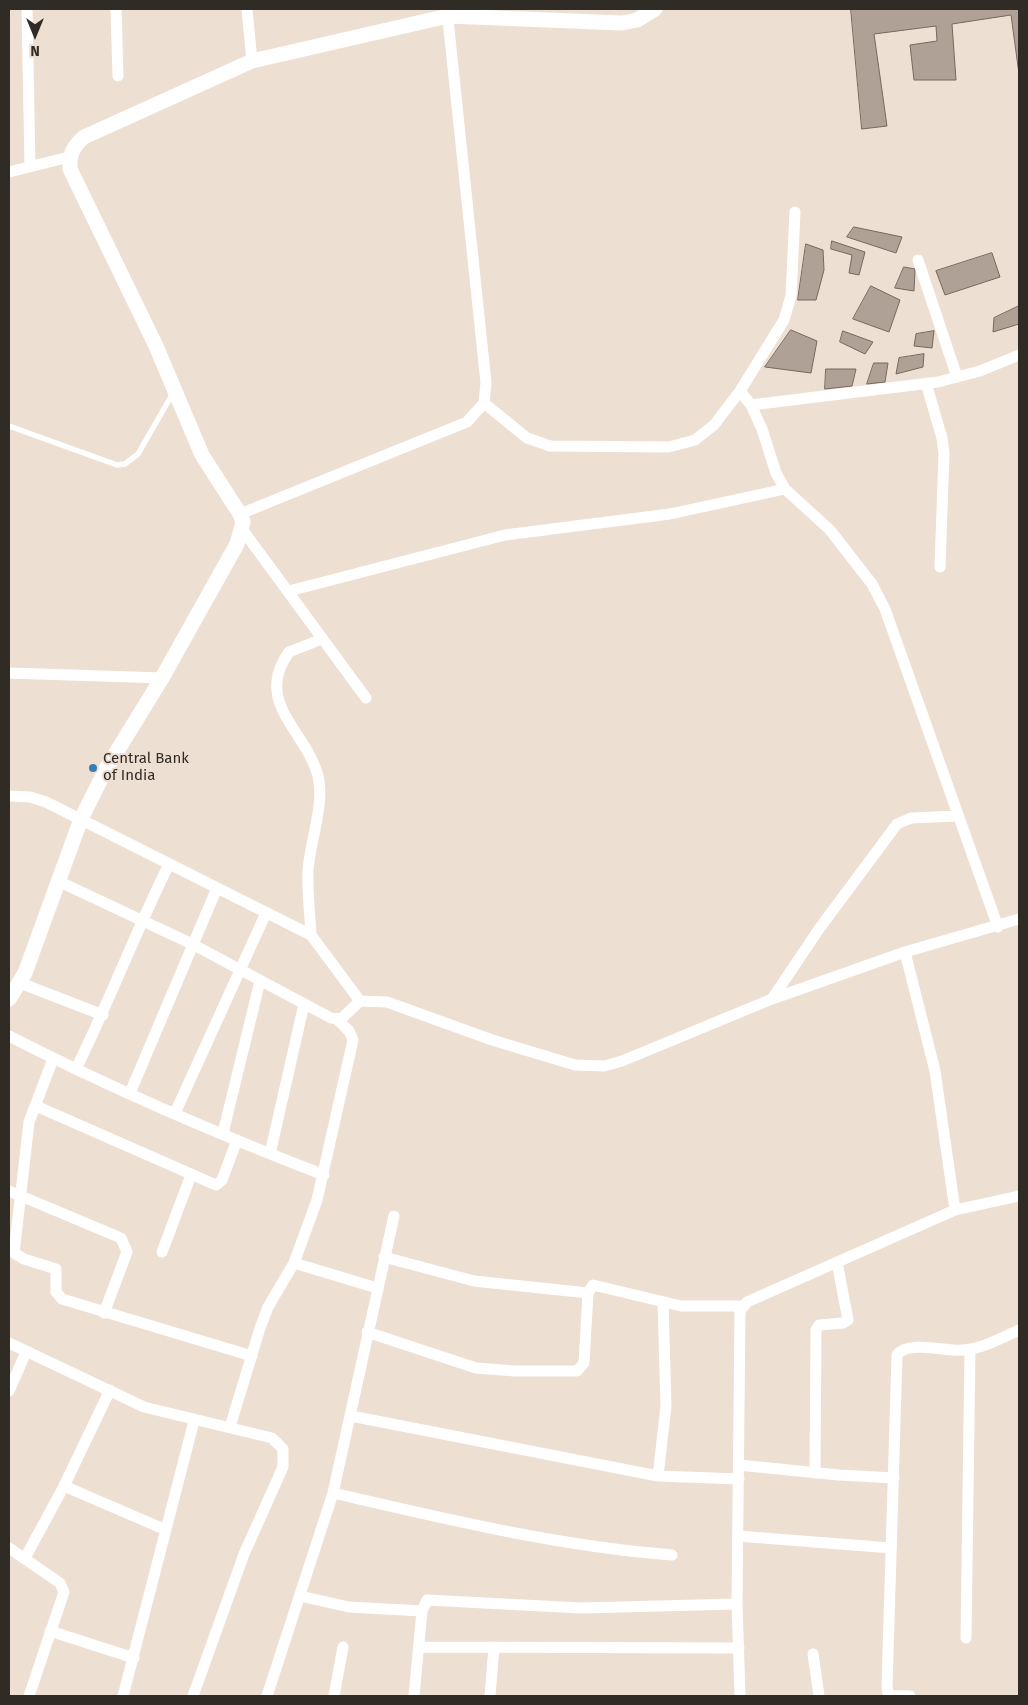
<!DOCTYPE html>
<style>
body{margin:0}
#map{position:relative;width:1028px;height:1705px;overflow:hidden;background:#eedfd3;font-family:"Fira Sans",sans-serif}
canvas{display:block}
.frame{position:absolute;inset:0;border:10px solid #312b26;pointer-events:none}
.north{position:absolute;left:10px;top:10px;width:50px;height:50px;-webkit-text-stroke:4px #eedfd3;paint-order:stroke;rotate:180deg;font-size:14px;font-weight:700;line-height:20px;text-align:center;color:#312b26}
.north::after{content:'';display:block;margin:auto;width:18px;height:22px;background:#312b26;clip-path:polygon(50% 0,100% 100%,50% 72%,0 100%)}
</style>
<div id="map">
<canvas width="1028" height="1705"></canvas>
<div class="frame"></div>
<div class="north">N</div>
</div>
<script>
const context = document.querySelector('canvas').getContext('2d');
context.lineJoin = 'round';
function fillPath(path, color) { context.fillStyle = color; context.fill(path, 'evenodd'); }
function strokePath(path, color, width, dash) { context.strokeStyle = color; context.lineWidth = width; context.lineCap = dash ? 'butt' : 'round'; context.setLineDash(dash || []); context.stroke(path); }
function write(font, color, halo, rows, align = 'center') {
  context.font = font + ' "Fira Sans",sans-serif'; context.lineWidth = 4; context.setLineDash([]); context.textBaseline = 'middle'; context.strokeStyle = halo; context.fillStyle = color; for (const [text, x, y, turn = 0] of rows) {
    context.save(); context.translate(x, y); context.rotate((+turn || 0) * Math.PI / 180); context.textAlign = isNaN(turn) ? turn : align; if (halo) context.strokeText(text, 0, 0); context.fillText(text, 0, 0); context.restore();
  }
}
const building = new Path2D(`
 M851 9H1019V74L1011 15 952 24 956 80H914L910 45 937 41 936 26 874 34 887 126 862 129Z
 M854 227 902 237 896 253 847 237Z
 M832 241 865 252 859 275 849 273 852 255 831 249Z
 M806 244 823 250 824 270 816 300H798Z
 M992 253 1000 277 945 295 936 271Z
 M904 267 915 269 914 291 895 288Z
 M871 286 900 300 889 332 853 319Z
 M1019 306V324L993 332 994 318Z
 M791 330 817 341 811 373 765 367Z
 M843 331 873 342 865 354 840 342Z
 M934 331 932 348 914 346 916 334Z
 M924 354 923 367 896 374 899 358Z
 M874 363H888L885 382 867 384Z
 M826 369H856L852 386 825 389Z`);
fillPath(building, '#afa195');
strokePath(building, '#75685d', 1);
strokePath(new Path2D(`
 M9 426 117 465 125 464 138 454 173 393`), '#fff', 5.5);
strokePath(new Path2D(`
 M27 9 30 166
 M116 9 118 76
 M247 9 252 61
 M9 172 69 157
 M918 260 957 377
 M926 383 942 438 944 453 940 567
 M740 391 751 405 762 429 776 473 785 489 830 530 872 584 885 609 998 927
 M484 403 527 438 550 446 669 447 695 440 714 425 740 391 784 320 791 296 795 212
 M751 405 938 382 980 371 1019 355
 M240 514 467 422 484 403 486 383 447 10
 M242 529 366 698
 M289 591 505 535 670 514 785 489
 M9 673 162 678
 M9 796 30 797 46 802 311 935 360 1001
 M58 881 192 944 331 1018 341 1019 360 1001 387 1002 492 1040 575 1065 604 1066 622 1061 772 999 905 952 1019 919
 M311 935C310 914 307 892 308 870 310 842 325 803 318 776 306 730 253 703 289 652L322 639
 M905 952 935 1071 955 1210
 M20 983 103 1015
 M772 999 819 929 897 824 911 818 957 816
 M9 1036C111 1088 217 1134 324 1175
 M53 1059 29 1122 14 1253 24 1259 56 1269V1292L62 1299 252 1356
 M76 1069C109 1002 136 931 169 864
 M130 1093 217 888
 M36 1106 216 1185 222 1180 237 1140
 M175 1113 266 913
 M223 1133 260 981
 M270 1154 304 1004
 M9 1191 121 1238 127 1252 104 1313
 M162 1252 191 1175
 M384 1257 474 1281 588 1293
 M294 1263 377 1288
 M367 1332 476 1368 515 1371H577L584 1363 588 1293 593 1285 681 1306H742
 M9 1343 144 1407 272 1438 283 1449V1467L244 1554 193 1696
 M9 1391 26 1352
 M351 1416 658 1476 739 1479
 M230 1427 260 1328 268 1307 294 1263 317 1200 353 1040 349 1031 338 1020
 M739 1465 839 1475 894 1478
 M815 1473 816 1330 819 1325 843 1323 848 1320 837 1262
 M658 1476 666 1406 663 1303
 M64 1486 166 1530
 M333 1493C446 1519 557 1546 672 1555
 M738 1536 891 1548
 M9 1548 60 1583 64 1592 29 1696
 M25 1558 64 1486 110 1390
 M300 1596 349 1607 422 1611
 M50 1631 134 1658
 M966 1638 970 1350
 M420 1647 739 1648
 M813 1654 819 1696
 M123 1696 194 1421
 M267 1696 333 1493 394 1216
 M334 1696 343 1647
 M414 1696 422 1611 427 1600 581 1608 737 1604
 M490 1696 494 1647
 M740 1696 737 1604 740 1311 747 1302 955 1210 1019 1196
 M893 1696 888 1693 887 1687 897 1355C906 1342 938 1349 953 1350 977 1352 997 1340 1019 1330
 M895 1696H910`), '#fff', 11);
strokePath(new Path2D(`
 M9 999 25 973 81 819 106 769 162 678 237 544 243 522 240 514 202 455 156 346 70 169C69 154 73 147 84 137L252 61 448 16 622 23 637 20 655 9`), '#fff', 15);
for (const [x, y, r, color] of [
 [93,768,5,"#3281b3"]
]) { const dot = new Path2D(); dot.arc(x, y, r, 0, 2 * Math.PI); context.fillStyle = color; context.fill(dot); strokePath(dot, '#eedfd3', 2); }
write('15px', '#312b26', '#eedfd3', [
 ["Central Bank",103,759],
 ["of India",103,776]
], 'left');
</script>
